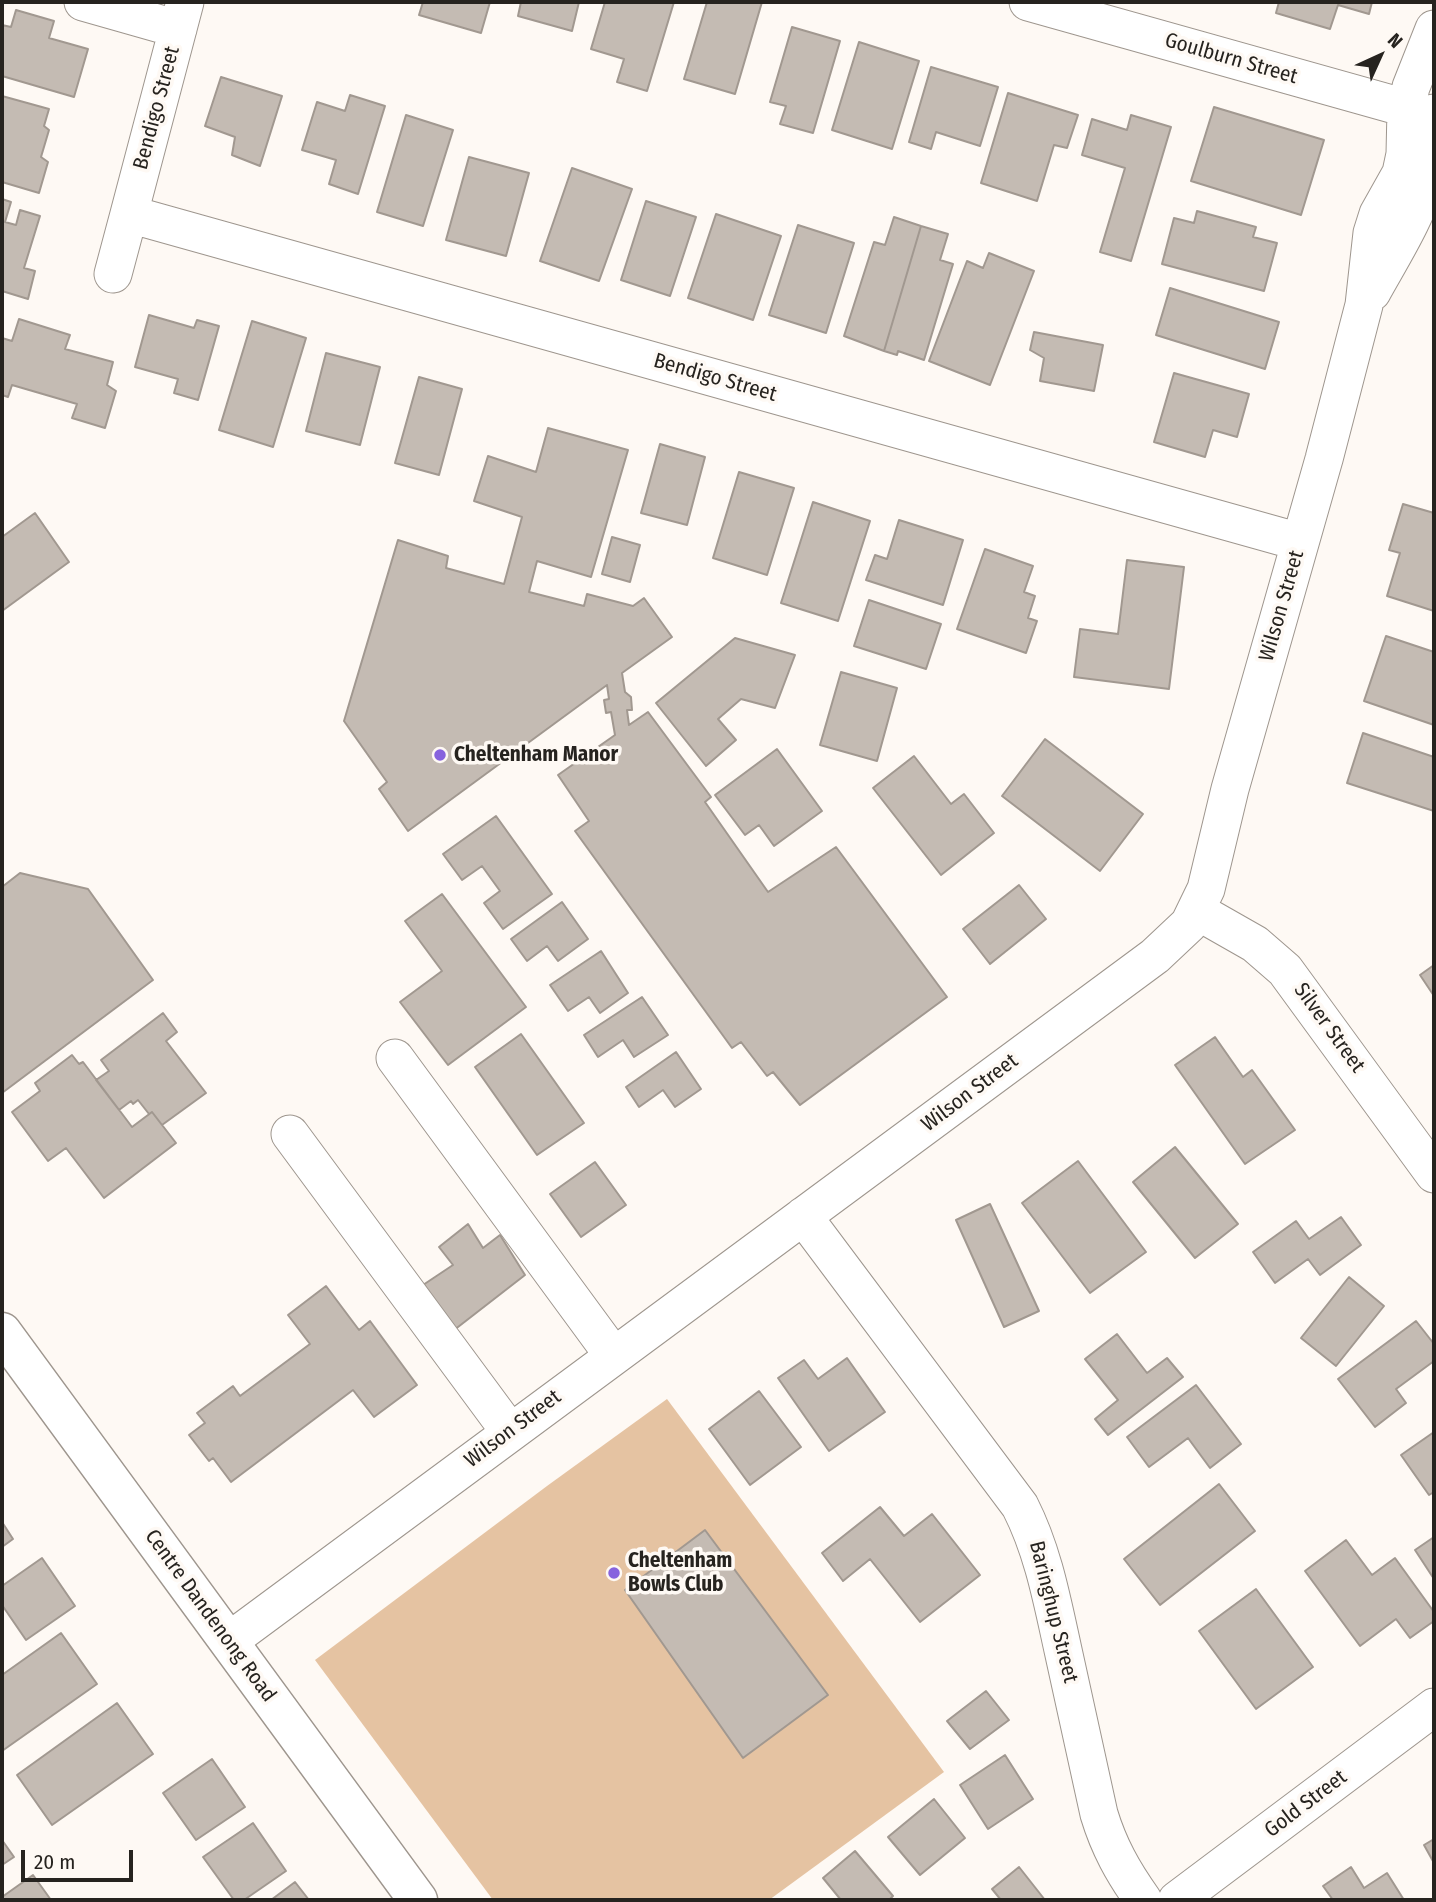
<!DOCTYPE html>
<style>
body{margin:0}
#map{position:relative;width:1436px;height:1902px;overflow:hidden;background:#fef9f4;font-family:"Fira Sans Condensed",sans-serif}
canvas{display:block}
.frame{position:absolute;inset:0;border:4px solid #26231f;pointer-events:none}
.north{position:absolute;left:1345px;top:21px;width:70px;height:70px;-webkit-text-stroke:5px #fef9f4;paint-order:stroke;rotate:45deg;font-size:19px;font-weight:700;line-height:28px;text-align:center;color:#26231f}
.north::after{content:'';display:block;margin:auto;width:24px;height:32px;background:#26231f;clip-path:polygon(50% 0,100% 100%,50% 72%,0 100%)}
.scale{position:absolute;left:21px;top:1850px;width:112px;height:32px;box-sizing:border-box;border:4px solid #26231f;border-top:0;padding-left:9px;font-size:21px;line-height:24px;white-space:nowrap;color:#26231f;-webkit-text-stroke:5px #fef9f4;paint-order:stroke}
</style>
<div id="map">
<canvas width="1436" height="1902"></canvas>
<div class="frame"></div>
<div class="north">N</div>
<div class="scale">20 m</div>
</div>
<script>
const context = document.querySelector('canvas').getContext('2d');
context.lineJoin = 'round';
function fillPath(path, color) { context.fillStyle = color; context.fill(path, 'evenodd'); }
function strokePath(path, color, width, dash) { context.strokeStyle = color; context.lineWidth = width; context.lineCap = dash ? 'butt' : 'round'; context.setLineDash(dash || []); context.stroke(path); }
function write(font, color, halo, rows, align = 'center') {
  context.font = font + ' "Fira Sans Condensed",sans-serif'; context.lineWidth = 7; context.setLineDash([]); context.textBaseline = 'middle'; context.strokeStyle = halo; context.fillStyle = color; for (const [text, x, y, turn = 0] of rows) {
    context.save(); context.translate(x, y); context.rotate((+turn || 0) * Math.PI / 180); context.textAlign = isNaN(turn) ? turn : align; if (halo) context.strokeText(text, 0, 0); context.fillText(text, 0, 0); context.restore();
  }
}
fillPath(new Path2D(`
 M667 1399 944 1772 769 1900H493L315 1660 547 1486Z`), '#e5c3a2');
const building = new Path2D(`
 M423 2H490L481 33 419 15Z
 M521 2H579L572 31 518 16Z
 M605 2H674L647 91 617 82 624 59 591 49Z
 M707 2H762L735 94 684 79Z
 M1279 2H1372L1369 14 1338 5 1330 29 1276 13Z
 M16 10 54 21 49 38 88 49 74 97 2 76V25L11 27Z
 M792 27 840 41 813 133 780 124 786 106 770 102Z
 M859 42 919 61 892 149 832 130Z
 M931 67 998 87 980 146 936 132 931 149 909 142Z
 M221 77 282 96 260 166 232 155 235 137 205 126Z
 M1008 93 1078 115 1067 148 1054 145 1037 201 981 183Z
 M350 95 385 106 358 194 329 184 336 160 302 150 317 102 345 111Z
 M2 96 49 109 44 126 49 130 41 157 48 162 39 193 2 182Z
 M1214 107 1324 140 1301 215 1191 181Z
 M406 115 453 130 423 226 377 212Z
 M1131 115 1171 127 1131 261 1100 252 1125 168 1082 155 1092 119 1127 130Z
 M469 157 529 173 506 256 446 240Z
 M572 168 632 189 599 281 540 261Z
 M2 199 11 202 5 222 16 225 20 210 40 216 24 268 35 271 28 299 2 291Z
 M646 201 696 217 670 296 621 280Z
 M1197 211 1256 227 1253 237 1277 243 1264 291 1162 264 1174 218 1194 223Z
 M716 214 781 236 753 320 688 298Z
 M894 217 921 226 884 351 844 336 874 242 885 245Z
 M798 225 854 243 826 333 769 315Z
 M921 226 948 234 940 260 953 264 924 360 898 351 897 355 884 351Z
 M989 253 1034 271 990 385 929 361 967 261 983 268Z
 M1170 288 1279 322 1265 369 1156 335Z
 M149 315 194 328 197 320 219 326 198 400 174 393 178 379 135 367Z
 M19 319 70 335 65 349 113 362 107 385 116 391 105 428 72 418 77 404 12 385 8 397 2 395V338L12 341Z
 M252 321 306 338 273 447 219 430Z
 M1034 332 1103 345 1094 391 1040 381 1044 358 1030 350Z
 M326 353 380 367 360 445 306 431Z
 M1174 373 1249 394 1237 437 1213 430 1205 457 1154 442Z
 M419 377 462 389 439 475 395 463Z
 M548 428 628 450 591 577 537 561 529 592 584 606 587 594 633 606 644 598 672 637 622 673 625 692 631 697 632 710H627L629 725 648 712 711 797 705 802 768 892 836 847 947 997 800 1105 773 1072 767 1076 741 1042 732 1048 575 831 589 821 558 775 615 735 611 712 606 713 604 700 609 699 607 685 408 831 379 789 387 782 344 721 398 540 448 556 446 568 504 584 522 517 474 501 488 456 536 472Z
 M660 444 705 457 687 525 641 513Z
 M739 472 794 488 767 575 713 558Z
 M813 502 870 521 838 621 781 603Z
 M1403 504 1434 513V611L1387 596 1400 553 1389 550Z
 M35 513 69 562 2 611V537Z
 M899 520 963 540 943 605 866 580 875 555 887 559Z
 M612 537 640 545 630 582 602 574Z
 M985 549 1033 566 1024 592 1035 596 1028 618 1037 621 1026 653 957 629Z
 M1127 560 1184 567 1169 689 1074 677 1080 629 1118 634Z
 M869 600 941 624 926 669 854 646Z
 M1386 636 1434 652V725L1364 701Z
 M735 638 795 655 775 708 741 699 718 719 736 740 706 766 656 703Z
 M841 672 897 688 877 761 820 745Z
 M1363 733 1434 757V811L1347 783Z
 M1045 739 1143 814 1100 871 1002 796Z
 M777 749 822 811 774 846 759 825 745 835 715 795Z
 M914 756 951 804 964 794 994 833 941 875 873 788Z
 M496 816 552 894 503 929 484 903 500 891 482 866 462 880 443 854Z
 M20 873 88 889 153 980 2 1093V887Z
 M1019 885 1046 919 990 964 963 929Z
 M442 894 526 1007 448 1065 400 1002 442 971 405 921Z
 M562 902 588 939 558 961 547 946 527 961 511 939Z
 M601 951 628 993 600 1013 589 997 568 1011 550 985Z
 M1434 965V996L1420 975Z
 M642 997 668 1035 634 1057 623 1040 598 1057 584 1035Z
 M163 1013 177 1032 166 1041 206 1093 162 1125 152 1112 149 1114 138 1100 133 1104 131 1101 119 1110 96 1080 109 1071 101 1060Z
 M521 1034 584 1123 537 1155 475 1067Z
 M1215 1037 1243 1077 1252 1070 1295 1130 1245 1164 1175 1065Z
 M676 1052 701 1089 675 1107 663 1090 639 1107 626 1087Z
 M72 1055 79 1064 83 1062 132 1127 152 1112 176 1143 104 1198 66 1148 48 1161 12 1112 40 1091 35 1083Z
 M1175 1147 1238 1224 1195 1258 1133 1182Z
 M1078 1161 1146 1252 1090 1293 1022 1203Z
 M595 1162 626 1205 581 1237 550 1194Z
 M990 1204 1039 1311 1004 1327 956 1220Z
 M1341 1217 1361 1245 1320 1275 1308 1259 1275 1283 1253 1252 1296 1221 1309 1239Z
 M468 1224 483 1248 500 1235 525 1275 449 1334 417 1289 453 1265 439 1247Z
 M1349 1277 1384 1306 1336 1366 1301 1338Z
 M326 1286 359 1330 370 1321 417 1385 374 1417 353 1390 231 1482 213 1458 209 1461 189 1435 205 1423 197 1413 233 1386 240 1396 310 1344 288 1315Z
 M1416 1321 1434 1344V1361L1396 1389 1406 1403 1375 1427 1338 1379Z
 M1117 1334 1147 1373 1167 1358 1183 1377 1108 1435 1095 1419 1118 1400 1085 1359Z
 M847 1358 885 1412 829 1451 778 1378 804 1360 818 1379Z
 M1196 1385 1241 1444 1210 1468 1188 1438 1149 1467 1127 1437Z
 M759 1391 801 1447 750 1485 709 1429Z
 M1434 1432V1492L1429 1495 1401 1455Z
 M1219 1484 1255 1531 1160 1605 1124 1559Z
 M880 1507 904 1536 932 1514 980 1575 920 1622 870 1559 843 1581 822 1553Z
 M2 1522 13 1539 2 1547Z
 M705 1530 828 1695 743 1758 625 1590Z
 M1434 1537V1579L1415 1550Z
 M1346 1540 1372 1575 1395 1558 1434 1612V1621L1410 1638 1396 1619 1360 1646 1305 1571Z
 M42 1558 75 1606 26 1640 2 1605V1586Z
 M1256 1589 1313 1667 1256 1709 1199 1631Z
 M61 1633 97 1684 2 1751V1675Z
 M986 1691 1009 1720 970 1749 947 1721Z
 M117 1703 153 1754 52 1825 17 1775Z
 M1005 1755 1033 1799 988 1829 960 1785Z
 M212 1759 245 1807 196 1840 163 1793Z
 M934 1799 965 1838 920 1875 888 1837Z
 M253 1823 286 1871 244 1900H234L203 1857Z
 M1434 1839V1863L1424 1845Z
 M2 1840 14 1857 2 1865Z
 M855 1851 893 1896 889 1900H841L823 1878Z
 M1019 1867 1045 1900H1001L992 1889Z
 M1351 1867 1364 1888 1387 1873 1404 1900H1333L1323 1886Z
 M33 1875 51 1900H2V1897Z
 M295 1882 309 1900H271Z`);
fillPath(building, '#c4bbb3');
strokePath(building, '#a19890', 2);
const minor = new Path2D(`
 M83 2 178 29
 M185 2 129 214 1300 542
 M1028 2 1434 116
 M113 274 129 214
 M1372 292C1393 254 1418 216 1429 173 1433 153 1432 134 1434 113
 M1197 911 1255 944 1285 970 1434 1174
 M395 1058 613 1355
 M290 1134 510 1432
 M803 1216 1020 1506C1043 1551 1052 1600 1063 1650 1075 1705 1087 1759 1099 1814 1109 1847 1123 1872 1143 1900
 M229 1641 1155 956 1189 924 1206 889 1230 789 1324 459 1364 305 1372 233 1378 214 1401 173 1405 154 1406 109 1411 87 1434 29
 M1177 1900 1434 1707`);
const major = new Path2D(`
 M2 1332 418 1900`);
strokePath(minor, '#9e968e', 39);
strokePath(major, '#9e968e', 41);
strokePath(minor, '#fff', 37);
strokePath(major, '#fff', 38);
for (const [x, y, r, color] of [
 [440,755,7,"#8763de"],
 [614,1573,7,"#8763de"]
]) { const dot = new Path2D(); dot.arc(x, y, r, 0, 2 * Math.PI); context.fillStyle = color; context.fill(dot); strokePath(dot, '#fef9f4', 2.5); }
write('21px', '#26231f', '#fef9f4', [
 ["Goulburn Street",1231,59,16],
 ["Bendigo Street",157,108,-75],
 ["Bendigo Street",715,378,16],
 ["Wilson Street",1282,606,-74],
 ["Silver Street",1329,1028,54],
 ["Wilson Street",970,1093,-37],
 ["Wilson Street",513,1429,-37],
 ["Baringhup Street",1053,1612,76],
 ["Centre Dandenong Road",210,1616,54],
 ["Gold Street",1306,1804,-37]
]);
write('bold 21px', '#26231f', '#fef9f4', [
 ["Cheltenham Manor",454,755],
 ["Cheltenham",628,1561],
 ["Bowls Club",628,1585]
], 'left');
</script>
